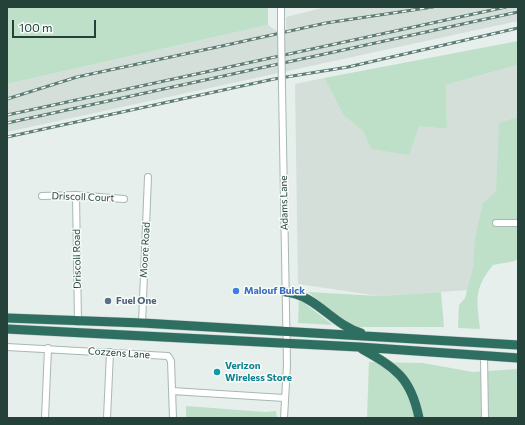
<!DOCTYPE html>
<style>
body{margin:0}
#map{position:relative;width:525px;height:425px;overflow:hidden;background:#e6efeb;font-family:Commissioner,sans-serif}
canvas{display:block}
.frame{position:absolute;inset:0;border:8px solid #24423a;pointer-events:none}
.scale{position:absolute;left:12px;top:20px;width:84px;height:18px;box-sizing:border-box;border:2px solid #24423a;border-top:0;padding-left:5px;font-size:12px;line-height:14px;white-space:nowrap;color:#24423a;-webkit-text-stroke:3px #f7fbf9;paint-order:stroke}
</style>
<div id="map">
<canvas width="525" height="425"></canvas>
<div class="frame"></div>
<div class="scale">100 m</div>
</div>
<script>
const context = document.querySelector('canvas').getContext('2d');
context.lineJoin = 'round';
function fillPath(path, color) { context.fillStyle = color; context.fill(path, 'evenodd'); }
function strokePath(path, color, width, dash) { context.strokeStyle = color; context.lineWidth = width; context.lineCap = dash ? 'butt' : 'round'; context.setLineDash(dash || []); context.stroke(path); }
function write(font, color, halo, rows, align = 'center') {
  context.font = font + ' Commissioner,sans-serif'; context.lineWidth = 3; context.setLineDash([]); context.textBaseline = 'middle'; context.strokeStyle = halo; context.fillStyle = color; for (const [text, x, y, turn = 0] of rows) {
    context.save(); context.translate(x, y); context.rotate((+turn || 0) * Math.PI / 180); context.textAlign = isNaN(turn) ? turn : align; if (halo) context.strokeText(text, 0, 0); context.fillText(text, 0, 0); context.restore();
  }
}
fillPath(new Path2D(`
 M326 7H518V21L7 132V84L268 25 275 30 286 29V17Z
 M518 65V257L479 260 469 290 379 296 298 284 295 84 324 78 344 116 363 131 371 149 419 126 447 129 446 85Z`), '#d4dfda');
fillPath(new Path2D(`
 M7 7H268V25L7 84Z
 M518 41V65L446 85 447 129 419 126 409 155 371 149 363 131 344 116 324 78Z
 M518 117V258L515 261 493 265C473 290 477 300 480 329L458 328 459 305 465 298 473 268 475 238 483 203 496 192 499 123Z
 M308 292 379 296 441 292 444 327H352Z
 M299 299 333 325 298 323Z
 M369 362 423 363 473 372 518 369V418H367Z
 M186 406 265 412 276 411 277 418H186Z`), '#bfe0c8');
const minor = new Path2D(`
 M281 7V29
 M282 87 287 365 284 418
 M76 195 78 322
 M42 196 76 195 124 199
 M496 223H518
 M142 323 148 177
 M7 347 168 356 171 361 173 418
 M484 357 485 418
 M172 391 284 398
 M45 418 48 348
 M107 418 110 352`);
const highway = new Path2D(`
 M285 292C315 294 333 325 361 333
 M7 318 142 323 518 345
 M7 329 359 347 518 358
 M362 349C396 368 411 378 419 418`);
strokePath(minor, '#a8b8b2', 8);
strokePath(highway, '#c2cac8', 10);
strokePath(minor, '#fff', 6);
strokePath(highway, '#2f6f62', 9);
const rail = new Path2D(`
 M7 99 77 77 222 46 326 23 433 7
 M7 115 506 7
 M7 123 518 12
 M7 137 274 79 348 67 518 28`);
strokePath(rail, '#5f7d75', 3);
strokePath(rail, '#f7fbf9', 1.5, [4.5]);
const minorBridge = new Path2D(`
 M281 29 282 87`);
strokePath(minorBridge, '#a8b8b2', 8, []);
strokePath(minorBridge, '#fff', 6);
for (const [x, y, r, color] of [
 [236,291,4,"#3f7fe0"],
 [108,301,4,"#5c6f8a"],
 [217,372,4,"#0f9aa8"]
]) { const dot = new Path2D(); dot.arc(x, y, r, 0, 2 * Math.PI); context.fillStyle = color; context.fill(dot); strokePath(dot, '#f7fbf9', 1.5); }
write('10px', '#24423a', '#f7fbf9', [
 ["Driscoll Court",83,197,2],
 ["Adams Lane",284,203,-91],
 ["Moore Road",145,250,-87],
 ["Driscoll Road",77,259,-91],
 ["Cozzens Lane",119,353,4]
]);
write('bold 10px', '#366cbe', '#f7fbf9', [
 ["Malouf Buick",244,291]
], 'left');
write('bold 10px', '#4e5e75', '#f7fbf9', [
 ["Fuel One",116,301]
], 'left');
write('bold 10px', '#0d838f', '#f7fbf9', [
 ["Verizon",225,366],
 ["Wireless Store",225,378]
], 'left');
</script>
